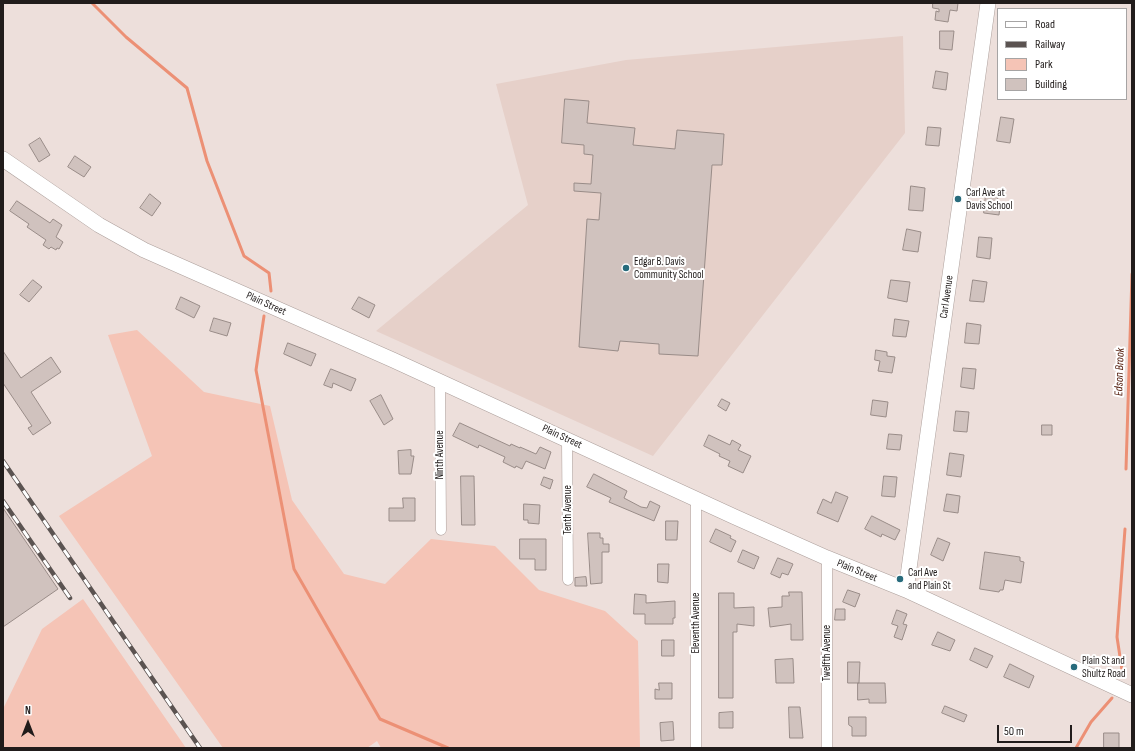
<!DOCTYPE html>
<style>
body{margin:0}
#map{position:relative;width:1135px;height:751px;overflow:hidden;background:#eddfdb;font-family:"Sofia Sans Condensed",sans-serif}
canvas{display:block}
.frame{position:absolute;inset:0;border:4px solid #211c1b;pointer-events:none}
.legend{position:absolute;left:997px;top:8px;width:130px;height:92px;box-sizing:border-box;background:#fff;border:1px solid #a6a4a4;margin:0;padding:5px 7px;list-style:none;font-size:12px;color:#211c1b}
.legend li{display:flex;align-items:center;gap:8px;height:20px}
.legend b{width:20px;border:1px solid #a6a4a4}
.north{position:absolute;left:8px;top:703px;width:40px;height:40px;-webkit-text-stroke:3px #fff;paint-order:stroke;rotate:0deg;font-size:11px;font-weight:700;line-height:16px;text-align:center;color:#211c1b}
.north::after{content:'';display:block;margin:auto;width:14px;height:18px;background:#211c1b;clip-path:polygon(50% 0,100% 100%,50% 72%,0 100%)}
.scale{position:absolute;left:997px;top:725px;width:75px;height:18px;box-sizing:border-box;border:2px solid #211c1b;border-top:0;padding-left:5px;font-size:12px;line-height:14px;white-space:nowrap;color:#211c1b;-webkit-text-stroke:3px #fff;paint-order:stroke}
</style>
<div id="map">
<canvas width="1135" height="751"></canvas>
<div class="frame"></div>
<ul class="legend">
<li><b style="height:5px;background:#fff"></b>Road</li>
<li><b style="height:5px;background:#5b5351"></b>Railway</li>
<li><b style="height:11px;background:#f5c4b6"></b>Park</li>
<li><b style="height:11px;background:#d0c2be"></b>Building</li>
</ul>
<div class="north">N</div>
<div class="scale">50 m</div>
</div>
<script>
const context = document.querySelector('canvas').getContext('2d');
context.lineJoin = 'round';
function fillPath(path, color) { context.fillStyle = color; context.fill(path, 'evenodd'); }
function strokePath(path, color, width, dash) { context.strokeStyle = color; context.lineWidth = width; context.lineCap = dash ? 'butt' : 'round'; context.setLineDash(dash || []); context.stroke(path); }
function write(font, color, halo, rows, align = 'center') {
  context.font = font + ' "Sofia Sans Condensed",sans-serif'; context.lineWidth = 4; context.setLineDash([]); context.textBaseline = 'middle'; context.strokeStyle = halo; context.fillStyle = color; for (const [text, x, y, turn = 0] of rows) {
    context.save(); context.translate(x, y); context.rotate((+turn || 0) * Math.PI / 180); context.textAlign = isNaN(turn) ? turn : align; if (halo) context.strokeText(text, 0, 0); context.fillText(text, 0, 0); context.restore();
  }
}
fillPath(new Path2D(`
 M903 36 905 133 653 456 376 331 528 205 496 84 626 60Z`), '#e6d0c9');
fillPath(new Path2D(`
 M137 330 204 392 270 406 292 500 344 574 385 584 431 539 495 546 539 590 605 611 638 641 640 748H381L377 741 367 748H223L59 516 152 456 108 335Z
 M83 599 186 748H3V709L42 629Z`), '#f5c4b6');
strokePath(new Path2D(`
 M92 3 126 37 187 88 207 161 244 256 269 273 271 291
 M264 316 256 370 294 569 380 719 448 748
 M1126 469 1132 274
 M1122 670 1117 637 1125 529
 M1076 748 1091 722 1112 698`), '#ec9075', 3);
const building = new Path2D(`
 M933 3H958L957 11 950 10 948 22 935 20 936 11 939 12V9L933 8Z
 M940 31H954L952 50 940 49Z
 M936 71 948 73 946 90 933 88Z
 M565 99 589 101 587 123 635 128 633 145 675 149 677 130 724 134 722 165H712L698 356 659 354V344L620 341 618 351 579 347 587 219 599 220 601 193 574 191V183L591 184 593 155 584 154V145L562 143Z
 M1001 117 1014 119 1010 143 997 141Z
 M928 127 941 128 939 146 926 145Z
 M40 138 50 155 39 162 29 145Z
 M75 156 91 167 84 177 68 167Z
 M911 186 925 188 923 211 909 210Z
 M150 194 161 203 152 216 140 208Z
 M986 194 998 195 997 206H1000L999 215 984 213Z
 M17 201 50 223 53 219 62 225 56 237 63 242 59 249 57 248 56 250 51 247 49 249 43 245 46 240 27 227 29 224 10 211Z
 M907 229 921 232 918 252 903 250Z
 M979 237 992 238 990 259 977 257Z
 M33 280 42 287 29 302 20 295Z
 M891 280 910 282 907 302 888 298Z
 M973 280 987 282 984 302 970 301Z
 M181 297 200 306 194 318 176 309Z
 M359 297 375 305 369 318 352 309Z
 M214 318 231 323 227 336 210 331Z
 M895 319 909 321 906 337 893 336Z
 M967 323 981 325 979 344 965 343Z
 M288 343 316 354 311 366 284 354Z
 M876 350 887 352V356L895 357 892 373 878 371 880 361 875 360Z
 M3 351 21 378 51 357 61 372 31 392 51 423 33 435 28 428 32 426 3 383Z
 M963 368 976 369 974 389 961 387Z
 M331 369 356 379 351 391 333 383 332 388 324 385Z
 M381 395 393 419 384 425 370 401Z
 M722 399 730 403 726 411 718 406Z
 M873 400 888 402 886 417 871 415Z
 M956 411 969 412 967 432 954 431Z
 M460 423 510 446 511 444 520 448V447L536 454 540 447 551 452 545 469 526 461 522 469 516 466 515 468 503 462 505 457 479 445 478 448 453 436Z
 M1042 425H1052V435H1042Z
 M889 434 902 435 900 450 887 449Z
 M709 435 730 445 732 440 741 445 738 450 751 456 743 473 728 466 730 461 719 456 720 454 704 446Z
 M411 450V456H414L411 474H399L398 451Z
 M950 453 964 455 961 477 947 475Z
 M594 474 627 491 624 498 641 507 647 508 650 501 660 506 654 521 609 502 611 498 587 487Z
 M461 476H474L475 525H462Z
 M884 476 897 477 895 497 882 496Z
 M544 477 553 480 550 489 541 485Z
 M836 492 848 497 838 522 817 513 823 499 831 503Z
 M947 494 960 496 958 513 944 511Z
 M403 498H415V521H389V508H403Z
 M524 504 540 505 539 524 528 523V520H524Z
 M3 508 58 589 3 627Z
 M872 516 900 530 895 540 882 534 881 537 865 529Z
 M666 521H678L677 540H666Z
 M716 529 731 536 730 538 736 541 731 552 710 542Z
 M588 533H600V538H603V544H609V552H602V583L591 584Z
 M938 538 950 543 943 561 931 555Z
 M520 539H546V570H535V559H520Z
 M743 550 759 557 754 569 738 562Z
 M985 552 1020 557V561L1024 562 1021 583 1005 580 1003 590H1000L999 592 980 589Z
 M778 558 793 564 788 575 782 573 780 578 771 574Z
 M658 564H669L668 583 658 582Z
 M586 577 587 586H575V578Z
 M848 590 860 594 855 607 843 602Z
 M789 592H802L803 640H791V624L770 627 768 608 782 607V596H789Z
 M719 593H734V608L754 607V626L737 624V632H733V698H719Z
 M635 594 646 595V603L675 601V618H673V624H645V614H634Z
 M836 609H845V620H835Z
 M897 610 907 614 903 624 907 625 902 640 894 637 898 626 892 624Z
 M938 632 955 640 950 651 932 645Z
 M662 640H674V656H662Z
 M975 648 993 656 987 668 970 660Z
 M793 659 794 683H776L775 660Z
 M848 662H860L859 683H848Z
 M1010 664 1034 676 1029 688 1004 677Z
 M659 683H672V699H655V689L659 690Z
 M858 683H885L886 703H869V699L858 700Z
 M945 706 967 715 964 722 942 713Z
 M789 707H800L803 738H790Z
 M733 712V728H719V713Z
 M849 717H866V736H852V727L849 725Z
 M673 722 674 740 661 741 660 723Z
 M1104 733H1119V748H1104Z`);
fillPath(building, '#d0c2be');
strokePath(building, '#998c88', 1);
const street = new Path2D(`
 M440 381 441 530
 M567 439 568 580
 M827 558V748
 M696 748V498`);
const secondary = new Path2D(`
 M3 159 99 225 144 250 393 360 735 517 827 558 906 590 1132 695
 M906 590 988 3`);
strokePath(street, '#ac9f9b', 11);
strokePath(secondary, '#ac9f9b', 16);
strokePath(street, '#fff', 10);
strokePath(secondary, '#fff', 15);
const rail = new Path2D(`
 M3 461 200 748
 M3 501 70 598`);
strokePath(rail, '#5b5351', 4.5);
strokePath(rail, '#fff', 3, [9]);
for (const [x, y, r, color] of [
 [958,199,4,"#276b7c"],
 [626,268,4,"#276b7c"],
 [900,579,4,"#276b7c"],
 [1074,667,4,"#276b7c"]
]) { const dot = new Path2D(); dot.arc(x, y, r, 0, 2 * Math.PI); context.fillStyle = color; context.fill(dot); strokePath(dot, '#fff', 1.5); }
write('11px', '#211c1b', '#fff', [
 ["Carl Ave at",966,193],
 ["Davis School",966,206],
 ["Edgar B. Davis",634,262],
 ["Community School",634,275],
 ["Carl Ave",908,573],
 ["and Plain St",908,586],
 ["Plain St and",1082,661],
 ["Shultz Road",1082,674]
], 'left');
write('11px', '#211c1b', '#fff', [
 ["Carl Avenue",947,297,-82],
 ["Plain Street",266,304,24],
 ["Plain Street",562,437,25],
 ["Ninth Avenue",440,455,-90],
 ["Tenth Avenue",568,510,-90],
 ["Plain Street",857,571,22],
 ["Eleventh Avenue",696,623,-90],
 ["Twelfth Avenue",827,653,-90]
]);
write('italic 12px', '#4e1605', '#fff', [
 ["Edson Brook",1120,372,-88]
]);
</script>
